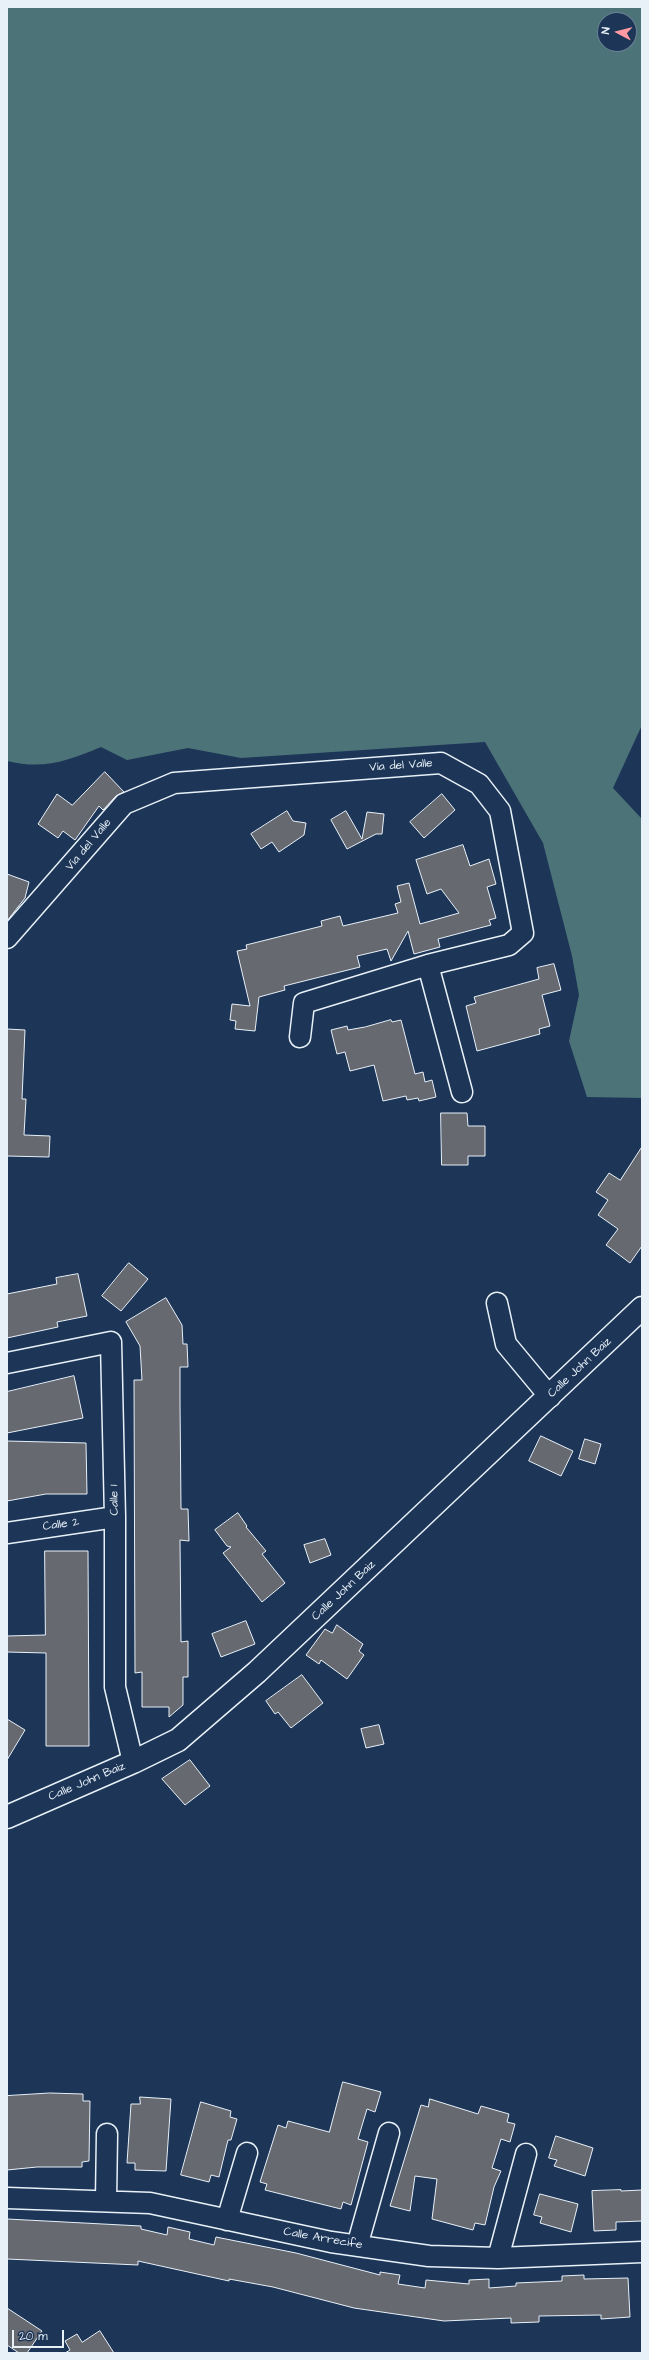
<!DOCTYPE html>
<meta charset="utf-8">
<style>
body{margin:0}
#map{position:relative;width:649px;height:2360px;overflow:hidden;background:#1d3557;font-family:"Architects Daughter",sans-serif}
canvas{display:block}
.frame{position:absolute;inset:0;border:8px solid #e8f1f8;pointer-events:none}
.north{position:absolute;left:597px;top:12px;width:40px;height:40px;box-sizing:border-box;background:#1d3557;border:1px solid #6e8097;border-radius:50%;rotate:277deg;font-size:11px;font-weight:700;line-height:16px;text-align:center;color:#e8f1f8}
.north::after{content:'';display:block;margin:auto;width:14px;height:18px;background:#ff9aa2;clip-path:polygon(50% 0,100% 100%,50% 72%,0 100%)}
.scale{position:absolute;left:12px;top:2330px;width:52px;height:18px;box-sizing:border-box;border:2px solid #e8f1f8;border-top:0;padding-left:5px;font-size:12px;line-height:14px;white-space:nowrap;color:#e8f1f8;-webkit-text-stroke:3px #1d3557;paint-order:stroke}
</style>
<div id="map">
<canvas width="649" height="2360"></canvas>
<div class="frame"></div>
<div class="north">N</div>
<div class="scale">20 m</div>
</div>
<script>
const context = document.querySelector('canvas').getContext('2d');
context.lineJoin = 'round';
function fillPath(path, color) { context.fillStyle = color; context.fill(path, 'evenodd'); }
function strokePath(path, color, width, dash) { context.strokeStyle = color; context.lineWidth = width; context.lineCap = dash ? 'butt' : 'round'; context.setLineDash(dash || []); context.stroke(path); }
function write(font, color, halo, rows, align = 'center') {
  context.font = font + ' "Architects Daughter",sans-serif'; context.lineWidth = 3.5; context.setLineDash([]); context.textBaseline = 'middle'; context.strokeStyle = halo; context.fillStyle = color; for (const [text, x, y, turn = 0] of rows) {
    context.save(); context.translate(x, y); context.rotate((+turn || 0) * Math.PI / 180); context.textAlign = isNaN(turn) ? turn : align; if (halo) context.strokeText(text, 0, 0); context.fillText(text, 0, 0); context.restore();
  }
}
fillPath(new Path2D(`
 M7 7H642V725L613 788 642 819V1098L587 1097 569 1041 579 995 572 956 543 843 485 742 241 758 188 748 127 760 101 747C67 761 44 770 7 761ZM605 20H629V44H605Z`), '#4c7478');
const building = new Path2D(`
 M105 772 124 792 116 796 103 810 99 806 75 840 63 831 58 838 38 824 57 794 72 805Z
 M442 794 455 810 424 838 410 822Z
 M287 811 293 821 306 823 304 835 279 852 272 842 261 849 251 834Z
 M346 811 362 839 367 812 384 814 382 834H376L347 849 331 820Z
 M463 845 470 866 489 859 496 884 487 887 496 918 489 920 491 925 438 939 440 947 414 954 408 931 391 961 387 949 357 956 360 967 284 986 285 990 259 997 255 1031 235 1029 236 1021 230 1020 232 1004 250 1006 237 951 247 949 246 945 322 926 321 921 340 916 343 926 398 913 395 904 401 902 397 886 409 883 420 924 459 913 441 889 427 894 416 860Z
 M7 874 29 882 25 898 7 921Z
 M554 964 561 990 542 995 550 1026 539 1029 540 1034 477 1051 466 1006 476 1003 474 997 539 979 537 968Z
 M391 1020 392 1022 401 1020 415 1074 423 1072 425 1082 432 1080 436 1097 419 1101 418 1098 407 1100 406 1096 383 1101 374 1065 350 1071 345 1052 337 1054 331 1030 347 1026 348 1030 365 1027Z
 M7 1029 25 1030 22 1099H26L24 1135 50 1136 49 1157 7 1156Z
 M441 1113H467L468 1126H485V1156H468V1165H442Z
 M642 1147V1246L630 1263 606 1245 618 1229 598 1215 608 1200 596 1192 609 1173 620 1180Z
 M129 1263 148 1279 121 1311 102 1296Z
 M78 1274 87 1316 57 1322 58 1327 7 1338V1294L57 1284 56 1278Z
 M166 1298 182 1325 183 1344H187L188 1367H180V1403L181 1509H188L189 1541 180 1540 181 1642 188 1641V1677H183V1705L169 1717V1707H142V1672L135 1673 134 1380H142L140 1346 126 1322Z
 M74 1376 83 1418 7 1433V1392Z
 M541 1436 573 1451 561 1476 529 1461Z
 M585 1439 601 1444 595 1464 579 1459Z
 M7 1441 86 1443 87 1494H46L7 1501Z
 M238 1513 247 1526 246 1527 266 1551 262 1554 285 1583 262 1602 223 1553 231 1547 227 1546 215 1530Z
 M325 1539 331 1555 310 1563 304 1545Z
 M45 1551H88L89 1746H46V1653L7 1652V1636L45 1635Z
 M246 1621 255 1644 221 1657 212 1634Z
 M337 1625 363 1644 359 1651 364 1655 347 1679 321 1660 319 1664 306 1655 325 1629 332 1633Z
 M302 1675 323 1703 291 1728 278 1712 275 1714 266 1701Z
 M7 1719 25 1730 7 1760Z
 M379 1725 384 1744 366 1748 361 1729Z
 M190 1760 210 1786 185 1805 162 1779Z
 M343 2082 381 2092 375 2112 367 2109 358 2139 368 2142 351 2205 343 2202 341 2209 265 2190 267 2184 260 2182 278 2125 286 2128 288 2121 329 2132Z
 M50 2093 83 2094V2101H90L89 2161 82 2162V2167H37L7 2170V2096Z
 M140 2097 171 2099 166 2171 135 2170V2163H127L131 2104H140Z
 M430 2099 478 2114 481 2106 509 2114 507 2122 515 2124 510 2142 501 2139 492 2168 501 2171 494 2187 485 2225 475 2223 473 2230 432 2219 437 2179 415 2176 410 2211 390 2206 421 2105 428 2107Z
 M201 2102 231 2111 230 2117 237 2119 231 2140H228L219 2177 211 2175 209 2182 181 2175Z
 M556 2136 593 2148 585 2176 554 2166 557 2160 549 2158Z
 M621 2190V2191L642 2190V2221L616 2222V2230L594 2231 592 2191Z
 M540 2194 578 2204 571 2232 540 2223 542 2217 534 2215Z
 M7 2219 141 2226V2229L167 2235 168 2227 190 2232 189 2239 214 2245 216 2237 296 2253 380 2275V2272L400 2275 398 2284 425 2288 426 2280 469 2284V2280L489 2279V2288L516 2286V2283L562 2281V2276L584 2275V2279L628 2278 630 2317 601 2319V2315L539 2316V2322L511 2323V2318L444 2321 354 2308 273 2287 229 2279V2281L138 2261V2265L7 2259Z
 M7 2308 42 2331 27 2353H19L7 2345Z
 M100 2331 114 2353H65L70 2350 65 2341 77 2334 82 2342Z`);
fillPath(building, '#676971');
strokePath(building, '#e8f1f8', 1);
const street = new Path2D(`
 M7 938 124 804 174 783 441 763 479 784 500 811 523 933 509 945 428 965 304 1003 300 1037
 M428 965 462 1092
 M497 1303 506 1344 550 1397
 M7 1363 111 1342 115 1517V1687L133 1762
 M7 1533 115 1517
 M7 2198 150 2203 331 2242 429 2256 498 2258 642 2252
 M106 2201 107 2134
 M227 2220 247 2153
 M357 2246 389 2133
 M498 2258 526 2154`);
const secondary = new Path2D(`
 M7 1817 133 1762 178 1740 257 1672 642 1308`);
strokePath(street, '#e8f1f8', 23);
strokePath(secondary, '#e8f1f8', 25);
strokePath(street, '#1d3557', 20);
strokePath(secondary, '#1d3557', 22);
write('12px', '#e8f1f8', '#1d3557', [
 ["Vía del Valle",401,766,-4],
 ["Vía del Valle",89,845,-50],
 ["Calle John Baiz",580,1368,-43],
 ["Calle 1",115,1500,-91],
 ["Calle 2",61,1525,-8],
 ["Calle John Baiz",344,1591,-43],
 ["Calle John Baiz",87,1782,-23],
 ["Calle Arrecife",323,2239,10]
]);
</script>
